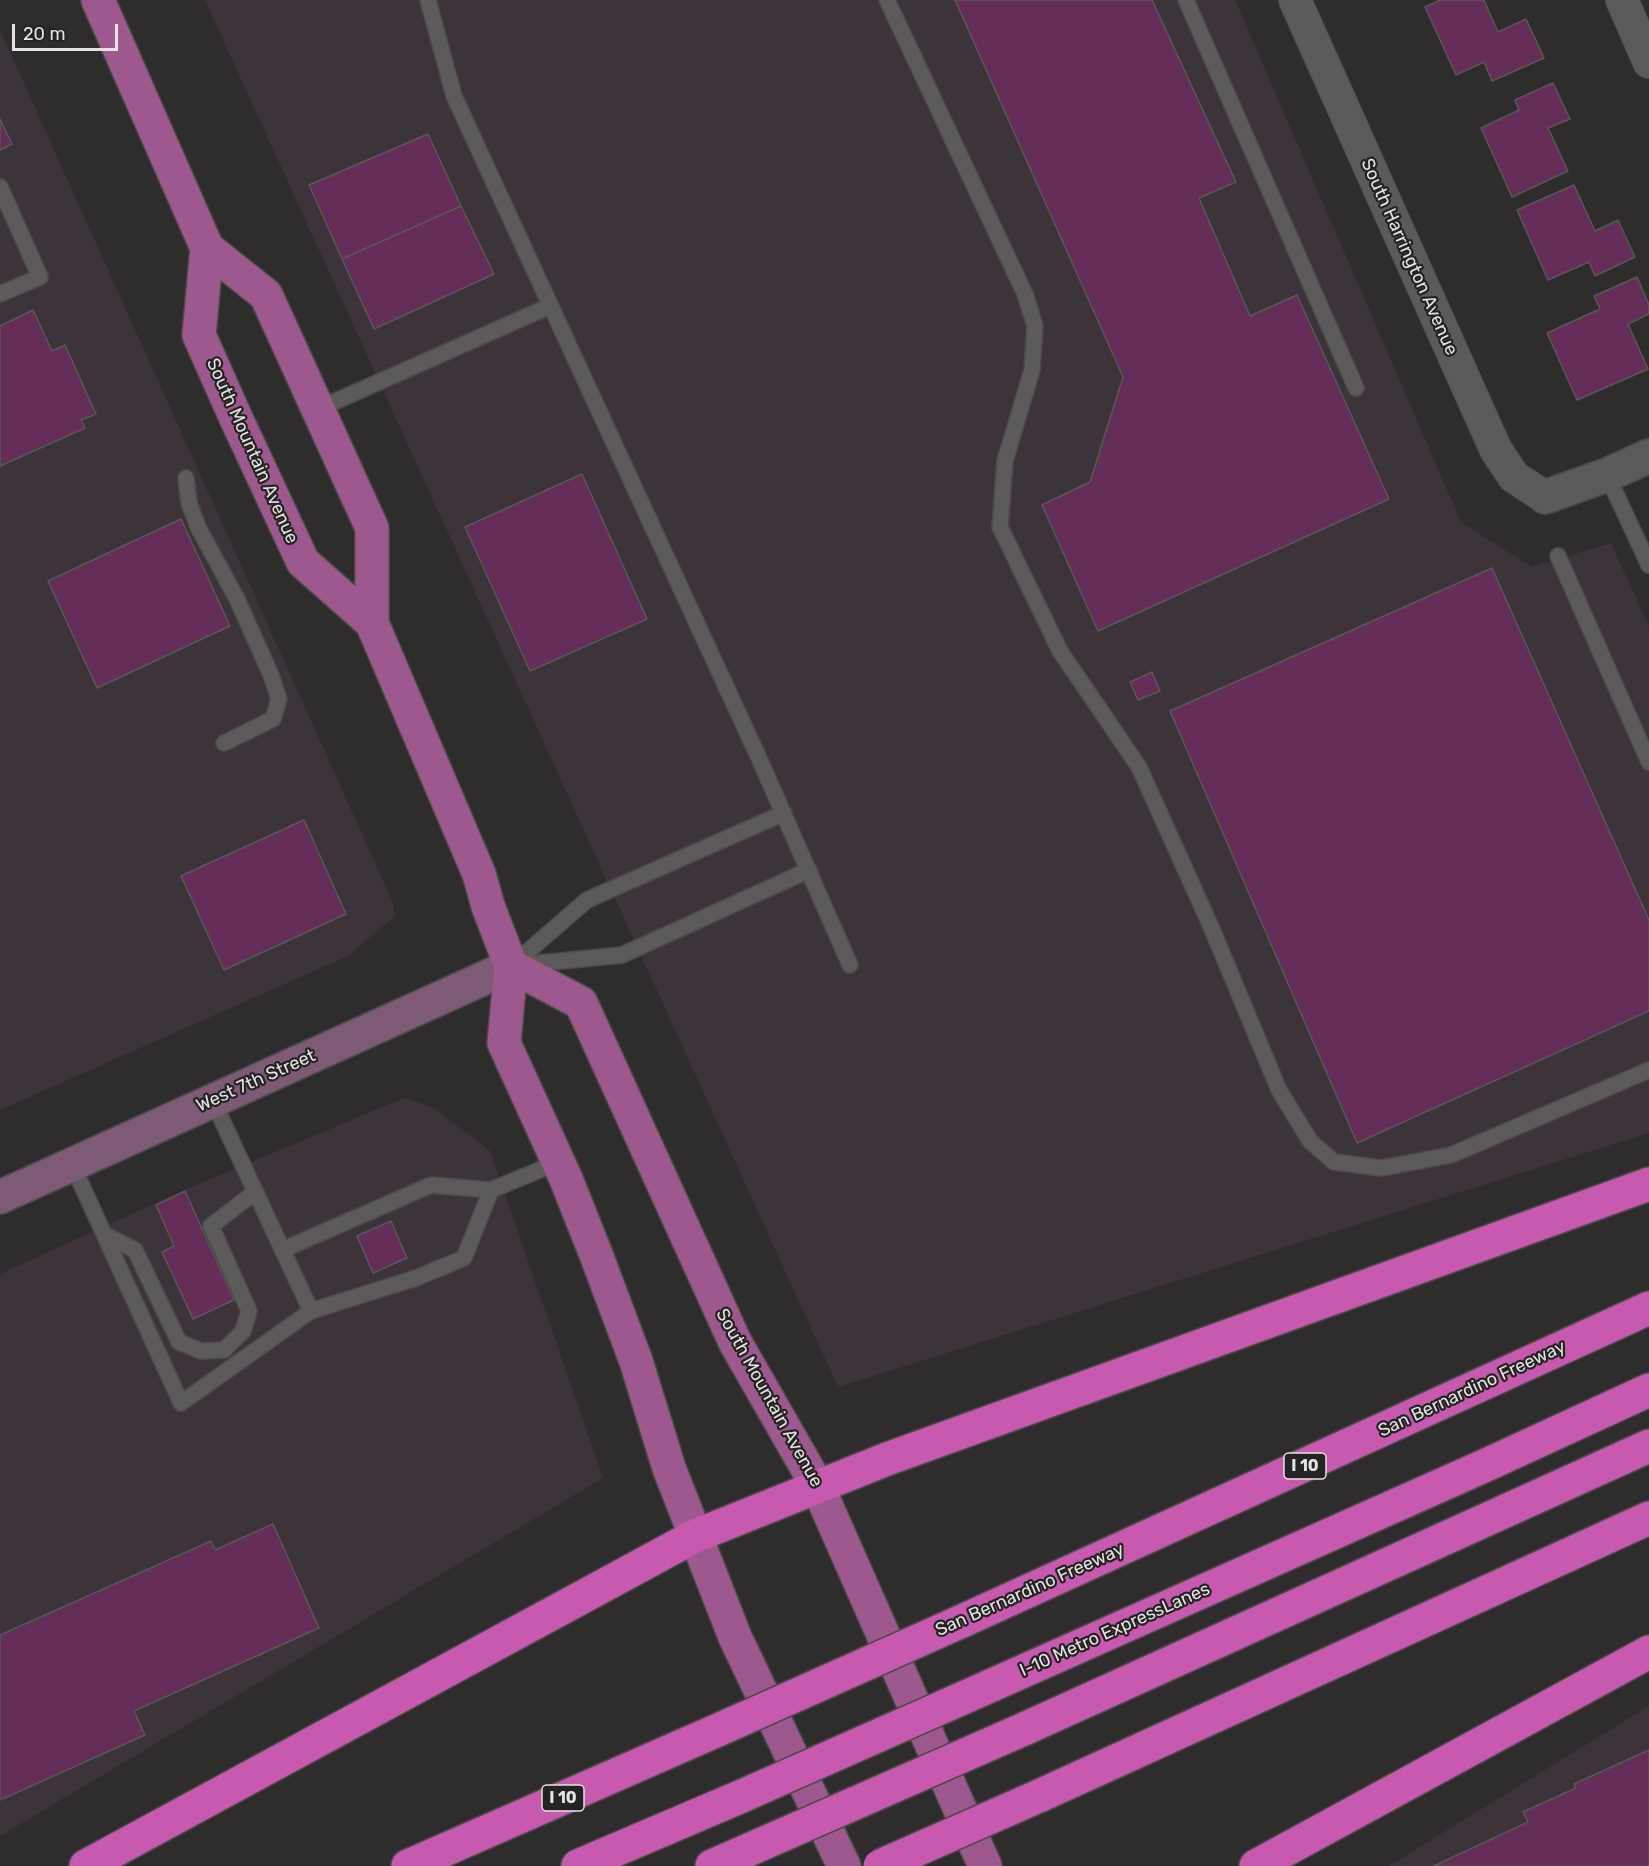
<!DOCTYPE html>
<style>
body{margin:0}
#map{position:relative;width:1649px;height:1866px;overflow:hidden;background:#2f2c2e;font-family:Rubik,sans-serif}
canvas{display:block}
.scale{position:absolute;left:12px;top:24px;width:106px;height:27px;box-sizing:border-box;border:3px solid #e4e2e3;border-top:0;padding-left:8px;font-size:18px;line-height:21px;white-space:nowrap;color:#e4e2e3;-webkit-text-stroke:4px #252324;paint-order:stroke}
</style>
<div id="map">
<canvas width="1649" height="1866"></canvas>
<div class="scale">20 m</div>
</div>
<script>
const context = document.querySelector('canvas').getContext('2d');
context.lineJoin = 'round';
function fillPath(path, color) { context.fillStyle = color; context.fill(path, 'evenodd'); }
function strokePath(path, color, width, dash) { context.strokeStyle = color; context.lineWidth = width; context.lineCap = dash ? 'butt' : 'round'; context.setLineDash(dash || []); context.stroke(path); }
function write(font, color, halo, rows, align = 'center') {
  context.font = font + ' Rubik,sans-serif'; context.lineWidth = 4.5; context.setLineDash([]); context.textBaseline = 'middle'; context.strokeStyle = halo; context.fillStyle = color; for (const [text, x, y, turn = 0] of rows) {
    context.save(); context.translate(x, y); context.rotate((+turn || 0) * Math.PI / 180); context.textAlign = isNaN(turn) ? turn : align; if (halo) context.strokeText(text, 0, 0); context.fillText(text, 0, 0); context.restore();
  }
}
fillPath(new Path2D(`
 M205 0H1235L1461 522 1532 567 1611 543 1649 627V1133L838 1387Z
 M0 30 394 905V917L348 956 0 1110Z
 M404 1098 434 1108 490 1151 603 1478 0 1836V1274L182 1191Z
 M1649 1706V1866H1389Z`), '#3c343a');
const building = new Path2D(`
 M955 0H1152L1236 182 1199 198 1250 316 1297 295 1389 499 1098 631 1042 505 1090 482 1123 377Z
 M1440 0H1484L1498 32 1526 19 1544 58 1492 81 1484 62 1456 75 1425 7Z
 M1553 83 1570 119 1548 128 1568 171 1512 197 1481 128 1519 110 1515 100Z
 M0 119 12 144 0 150Z
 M428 134 461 206 342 259 309 185Z
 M1574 185 1595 231 1618 220 1635 257 1595 276 1589 262 1548 280 1517 210Z
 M461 206 494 274 374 329 342 259Z
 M1637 277 1649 305V314L1628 324 1648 369 1577 400 1547 333 1600 309 1594 296Z
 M33 310 52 351 65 345 96 414 81 420 85 428 0 466V326Z
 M582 474 647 619 530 671 465 527Z
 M181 519 230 626 97 688 48 581Z
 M1492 568 1649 920V1011L1357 1143 1170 711Z
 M1152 672 1160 691 1138 700 1130 682Z
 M304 820 346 914 224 970 181 876Z
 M185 1191 234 1300 193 1319 162 1252 174 1246 156 1205Z
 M391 1221 407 1258 373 1273 357 1236Z
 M273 1524 319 1628 134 1711 145 1735 0 1800V1635L211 1541 215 1550Z
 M1649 1750V1866H1434L1528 1822 1523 1812 1576 1788 1574 1784Z`);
fillPath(building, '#652e58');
strokePath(building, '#5a5759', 1.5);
const service = new Path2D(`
 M428 0 454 96 758 756 850 965
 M887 0 1025 294 1035 326 1032 370 1005 461 1000 527 1060 651 1139 767 1212 929 1279 1090 1310 1141 1334 1162 1382 1168 1451 1155 1649 1070
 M1186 0 1356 388
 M0 187 40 277 0 294
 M318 409 550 306
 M1607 475 1649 565
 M186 478 189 503 198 527 237 599 271 675 279 699 273 719 224 743
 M1558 556 1649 762
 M520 965 622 955 809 870
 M511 966 587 900 784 813
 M213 1101 311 1311
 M72 1164 181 1403 311 1311 416 1278 464 1258 491 1190 431 1185 282 1250
 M491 1190 559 1162
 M105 1235 135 1250 179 1342 201 1351 224 1350 243 1331 249 1311 211 1226 255 1192`);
const minor = new Path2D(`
 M1295 0 1496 450 1514 477 1545 497
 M1622 0 1649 62`);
const tertiary = new Path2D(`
 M1545 497 1607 475 1649 456`);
const secondary = new Path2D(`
 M0 1197 511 966`);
const primary = new Path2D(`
 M98 0 207 248 266 295 372 528V623L479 874 488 906 511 966 504 1043 566 1179 597 1257 636 1361 669 1468 735 1637 844 1866
 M207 248 199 335 235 416 303 562 372 623
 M511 966 581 1003 735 1342 818 1487 985 1866`);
const motorway = new Path2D(`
 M960 1622 1649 1308
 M990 1686 1484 1466 1649 1390
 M1024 1729 1649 1446
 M1039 1796 1649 1518
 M86 1866 695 1536 887 1459 1649 1184
 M408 1866 718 1730
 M578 1866 742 1796
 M712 1866 762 1844
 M1256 1866 1649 1652`);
strokePath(service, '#4c4a4b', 18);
strokePath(minor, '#4c4a4b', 34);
strokePath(tertiary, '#4c4a4b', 36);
strokePath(secondary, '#4c4a4b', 36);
strokePath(primary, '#4c4a4b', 36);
strokePath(motorway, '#4c4a4b', 36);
strokePath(service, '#5d5a5c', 15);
strokePath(minor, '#5d5a5c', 32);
strokePath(tertiary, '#5d5a5c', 33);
strokePath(secondary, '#7d5a75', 33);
strokePath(primary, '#9d598d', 33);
strokePath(motorway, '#c759ae', 33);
const motorwayBridge = new Path2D(`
 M718 1730 960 1622
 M742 1796 990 1686
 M762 1844 1024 1729
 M880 1866 1039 1796`);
strokePath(motorwayBridge, '#4c4a4b', 36, []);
strokePath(motorwayBridge, '#c759ae', 33);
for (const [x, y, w] of [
 [1305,1466,42],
 [563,1798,42]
]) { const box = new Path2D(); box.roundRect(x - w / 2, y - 13, w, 26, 4.5); context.fillStyle = '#252324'; context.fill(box); strokePath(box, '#e4e2e3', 1.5); }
write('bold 16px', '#e4e2e3', null, [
 ["I 10",1305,1466],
 ["I 10",563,1798]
]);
write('18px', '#e4e2e3', '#252324', [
 ["South Harrington Avenue",1409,257,66],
 ["South Mountain Avenue",252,451,66],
 ["West 7th Street",256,1081,-24],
 ["San Bernardino Freeway",1472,1389,-25],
 ["South Mountain Avenue",769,1398,61],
 ["San Bernardino Freeway",1030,1590,-24],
 ["I-10 Metro ExpressLanes",1115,1630,-24]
]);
</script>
